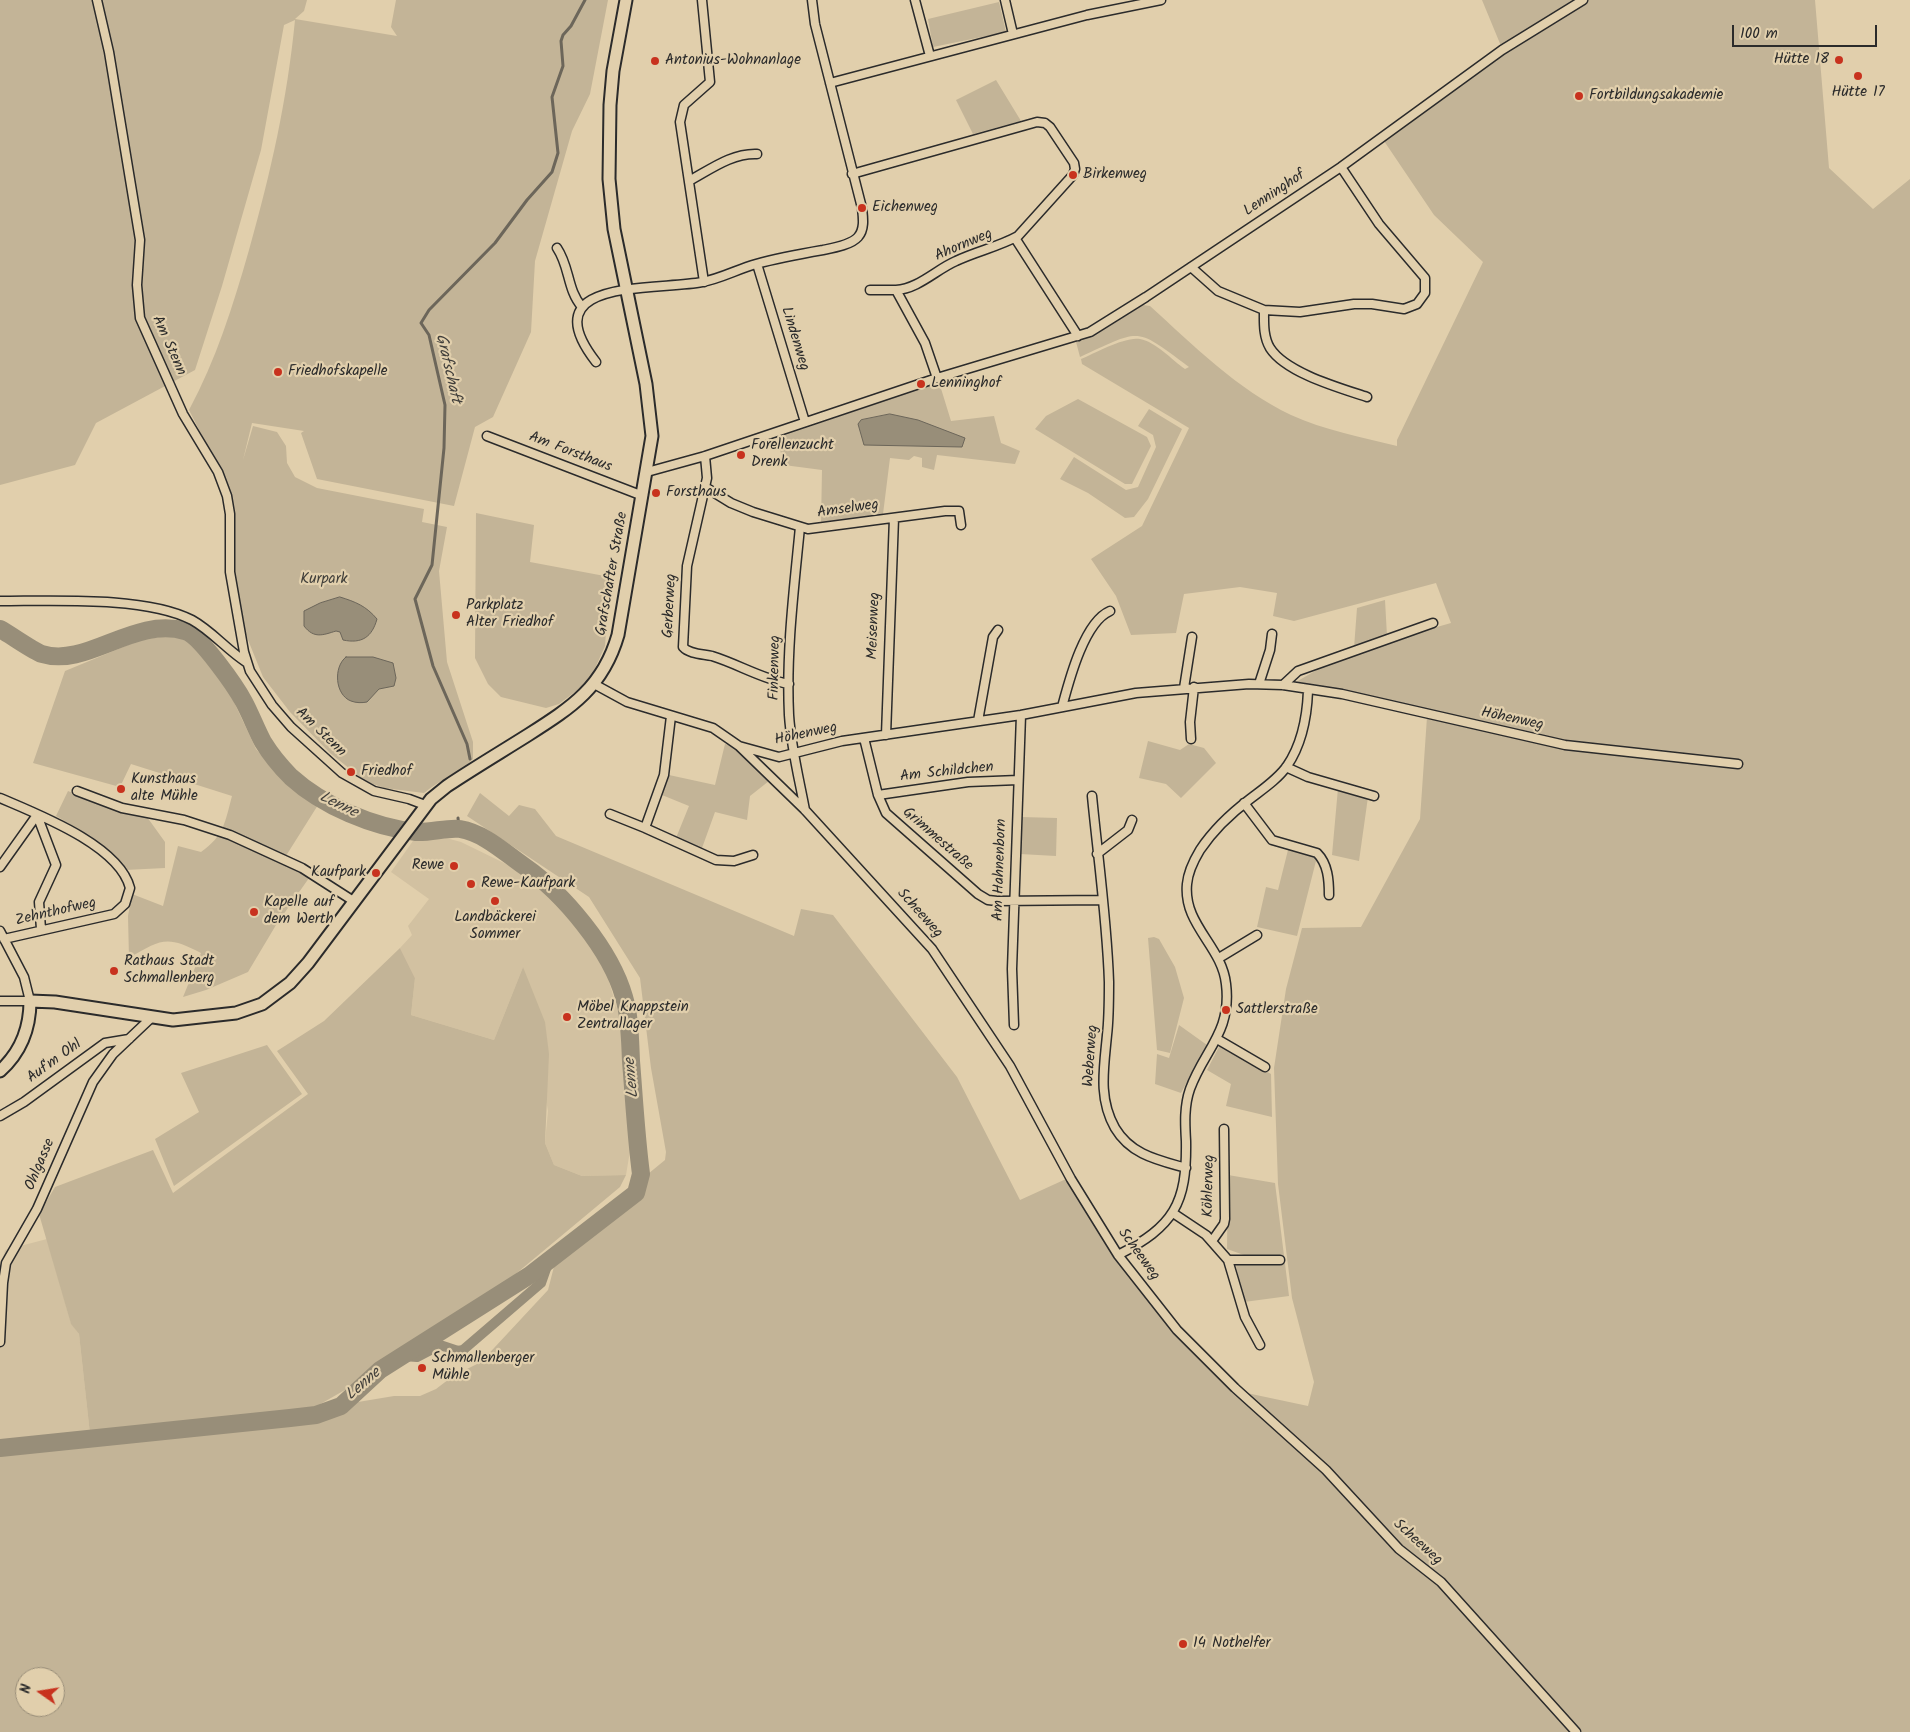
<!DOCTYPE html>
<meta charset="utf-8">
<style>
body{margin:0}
#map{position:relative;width:1910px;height:1732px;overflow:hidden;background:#e1cfac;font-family:Kalam,sans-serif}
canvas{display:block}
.north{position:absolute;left:15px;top:1667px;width:50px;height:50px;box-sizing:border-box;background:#e1cfac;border:1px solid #988d78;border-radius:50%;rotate:283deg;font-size:14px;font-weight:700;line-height:20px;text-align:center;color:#2b2b2b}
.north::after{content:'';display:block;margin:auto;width:18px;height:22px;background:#c8321e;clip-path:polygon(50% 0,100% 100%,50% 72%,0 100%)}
.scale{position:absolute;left:1732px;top:25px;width:145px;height:22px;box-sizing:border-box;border:2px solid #2b2b2b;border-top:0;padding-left:6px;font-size:15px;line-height:18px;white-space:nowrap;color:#2b2b2b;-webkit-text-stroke:4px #e1cfac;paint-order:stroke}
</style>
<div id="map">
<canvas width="1910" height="1732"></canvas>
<div class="north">N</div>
<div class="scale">100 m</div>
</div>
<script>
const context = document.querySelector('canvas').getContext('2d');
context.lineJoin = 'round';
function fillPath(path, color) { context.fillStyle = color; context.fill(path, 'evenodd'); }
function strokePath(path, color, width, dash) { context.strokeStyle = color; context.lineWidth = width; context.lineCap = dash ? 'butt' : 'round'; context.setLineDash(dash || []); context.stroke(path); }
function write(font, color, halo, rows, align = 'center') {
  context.font = font + ' Kalam,sans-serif'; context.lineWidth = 4.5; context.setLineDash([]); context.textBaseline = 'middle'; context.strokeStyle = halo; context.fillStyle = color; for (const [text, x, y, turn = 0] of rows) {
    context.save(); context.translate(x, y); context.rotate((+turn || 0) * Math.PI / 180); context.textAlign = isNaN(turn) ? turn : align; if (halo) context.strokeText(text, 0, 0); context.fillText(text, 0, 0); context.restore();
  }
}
fillPath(new Path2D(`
 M420 831 461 842 545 883 576 919 605 968 618 1012 626 1061 632 1139 626 1175 582 1176 554 1165 545 1143 548 1111 523 967 494 1040 411 1015 415 978 400 948 412 935 408 926 429 899 391 872Z
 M47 1239 71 1323 79 1334 90 1434 0 1445V1268L5 1250Z`), '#d2c1a1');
fillPath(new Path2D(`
 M0 0H307L304 11 295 19 397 36 391 27 396 0H608L590 94 572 131 535 261 531 332 493 417 475 427 454 506 317 479 301 433 304 431 252 423 243 460 253 426 277 432 286 446 287 463 295 477 317 488 424 509 422 522 447 527 439 571 447 662 473 742V759C459 773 439 780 424 793L384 788 365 781 330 753 290 712 263 677 244 630 232 564 233 506 231 493 189 410C216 360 233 306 249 250 271 172 287 101 295 20L284 25 261 150 222 286 195 370 96 423 75 465 0 485Z
 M1482 0H1815L1829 168 1873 209 1910 179V1732H0V1445L90 1434 79 1334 71 1324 39 1214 55 1187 153 1150 173 1193 308 1094 277 1051 324 1021 400 948 415 978 411 1015 494 1040 523 967 545 1022 549 1054 545 1143 554 1165 582 1176 626 1175 620 1187 446 1332 310 1410 394 1396H420L436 1389 453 1376 481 1362 548 1290 559 1247 665 1160 666 1152 651 1068 640 978 589 897 467 816 480 793 509 816 519 805 535 809 556 836 794 936 801 909 833 915 957 1077 1020 1200 1066 1179 1115 1257 1146 1294 1242 1392 1308 1406 1314 1382 1292 1298 1278 1184 1274 1068 1286 989 1302 928 1361 927 1420 819 1427 717 1296 682 1346 653 1451 623 1436 583 1294 621 1273 616 1277 593 1240 587 1184 594 1176 633 1131 635 1116 596 1091 559 1142 526 1189 428 1082 364 1081 359C1095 353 1126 336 1140 339 1156 342 1172 360 1185 369L1189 367C1134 326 1142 329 1080 357L1075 338 1143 305 1150 306C1194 346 1237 389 1291 415 1324 430 1361 437 1397 446V440L1483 262 1434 215 1382 138 1510 47 1501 46ZM25 1677H55V1707H25Z
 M999 2 1006 32 933 47 928 19Z
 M996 80 1021 121 973 134 956 100Z
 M939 382 951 421 994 416 1001 443 1020 451 1015 464 937 455 934 470 922 467V458L914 456 909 460 890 458 883 514 821 523 822 470 784 465 777 438Z
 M1078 399 1147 437 1151 446 1132 484H1125L1035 429 1046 416Z
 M1149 409 1182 429 1148 499 1134 517 1125 518 1088 493 1060 479 1074 457 1126 490 1138 487 1156 447 1153 435 1138 426Z
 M476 513 534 525 530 562 610 577 605 646 592 675 584 685 559 704 546 708 501 697 488 684 475 658Z
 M1385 600 1387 636 1354 648 1357 608Z
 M175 635 183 637 218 668 256 749 286 783 318 805 284 859 309 878 276 925 248 972 206 990 183 997 201 953C167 935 161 939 129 958L128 916 132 894 163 906 178 846 201 852C224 836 225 822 232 796L131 764 120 787 33 763 65 671 140 640Z
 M1148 741 1180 750 1189 744 1204 748 1216 763 1181 798 1166 784 1139 778Z
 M725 744 734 746 769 781 750 796 747 820 715 812 702 848 676 838 689 806 662 795 669 775 715 785Z
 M1338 788 1368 797 1359 861 1332 855Z
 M68 791 106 807 147 817 165 842V868L125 870C106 847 82 830 56 816Z
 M1021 817 1057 818 1056 856 1020 854Z
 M1288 850 1317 857 1297 936 1257 927 1266 887 1278 890Z
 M1154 937 1159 939 1175 967 1184 998 1170 1053 1157 1050 1148 938Z
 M1179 1025 1207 1045 1181 1093 1155 1084 1157 1054 1169 1058Z
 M267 1045 302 1094 174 1186 155 1139 199 1112 181 1073Z
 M1220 1045 1271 1074 1272 1117 1226 1106 1231 1084 1207 1070Z
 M1228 1175 1275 1183 1289 1296 1244 1302 1236 1266 1244 1255 1227 1249Z`), '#c3b497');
const water = new Path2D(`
 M890 414 918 420 965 438 962 447 864 445 858 424 861 420Z
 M340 597C356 602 366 606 377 619 372 637 362 644 343 640L340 632 336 631C323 635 314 639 304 626V611L320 603Z
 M346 657H373L393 663 396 678 394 686 379 689 367 702C362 703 356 703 351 701 335 695 333 667 346 657Z`);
fillPath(water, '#988e79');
strokePath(water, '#6c665a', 1);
strokePath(new Path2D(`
 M470 759 467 744 433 666 415 599 432 565 444 448 445 405 429 335 421 323 429 310 495 243 527 200 552 172 558 153 552 97 563 66 561 41 563 35 571 26 585 0
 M458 818 459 829`), '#6c665a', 3);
strokePath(new Path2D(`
 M404 1356 417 1357 440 1345 458 1351 463 1350 541 1283 549 1260`), '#988e79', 10);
strokePath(new Path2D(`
 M0 629C11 635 33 651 42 654 87 668 134 616 185 631 200 635 236 687 244 702 251 715 256 729 263 742 271 755 281 767 291 777 323 806 373 827 416 832 430 833 449 827 460 829 484 833 504 852 524 866 563 893 611 950 624 997 630 1017 630 1040 631 1061 634 1098 636 1136 641 1174L636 1193 530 1275 380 1370 341 1406 316 1415 290 1418 0 1448`), '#988e79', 18);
const street = new Path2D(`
 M97 0 109 52 140 240 137 285 140 318 183 414 218 472 227 496 230 514V572L244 652 250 671 272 705 291 727 342 773 374 791 409 799 425 805
 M702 0 710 82 684 105 680 122 704 282
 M915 0 930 56
 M1005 0 1013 34
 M830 83 1087 15 1161 0
 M852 174 1037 122 1045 123 1050 127 1074 163 1075 169 1073 175 1018 236C998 247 977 251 956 261 937 269 918 289 896 290L925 343 937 378
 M689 181C711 169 732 153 757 154
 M1015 238 1078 336
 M557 248C570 267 567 290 582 307
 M757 264 805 422
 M1191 267 1218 291 1264 310 1300 312 1354 304H1372L1404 309 1417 304 1425 293V278L1379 224 1341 167
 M870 290H896
 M1264 310C1264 322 1263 336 1270 348 1286 373 1340 388 1367 397
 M596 362C530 277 656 291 702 282 720 279 738 269 756 264 778 258 800 254 823 250 833 248 851 245 858 237 865 229 863 217 862 208L815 24 812 0
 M487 436 643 496
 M705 456 707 478 687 566 683 647C689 654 703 654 712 656 738 664 762 679 789 684
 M647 472 705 456 937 378 1090 332 1146 297 1341 167 1502 50 1583 0
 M705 487 731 503 753 512 808 529 945 511H959L961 525
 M800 527C794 589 786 652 789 715 791 747 799 778 805 810
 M0 601C53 601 146 596 192 620 212 631 227 650 246 662
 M594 684 627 702 713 728 739 746 779 757 842 741 1021 715 1136 693 1249 684 1283 685 1342 694 1565 745 1738 764
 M1259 684 1270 650 1272 634
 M1283 685 1298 671 1433 623
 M1184 688 1192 637
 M1062 707C1069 681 1084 622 1110 611
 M978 721 993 637 998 630
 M886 735 894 518
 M864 738 878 795 886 813 978 894 988 900 997 901 1103 900
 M1191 739 1190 722 1194 687
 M739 746 805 810 932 949 1010 1066 1071 1179 1118 1255 1177 1330 1235 1388 1326 1470 1399 1549 1441 1582 1576 1732
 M1286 767 1308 777 1374 796
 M77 791 122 808 184 820 230 835 302 868 355 902
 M878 795 968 782 1018 780
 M1092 796C1098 858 1107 920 1109 982 1109 1000 1109 1018 1107 1035 1104 1068 1098 1098 1115 1128 1131 1155 1158 1160 1186 1168
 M0 798C37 814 119 845 130 888L125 904 114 914 4 939
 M1244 803 1272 840 1317 853C1328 864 1329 880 1329 895
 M610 814 645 828 664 775 671 716
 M37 815 56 865 39 902 41 929
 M645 828 716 860 734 861 753 855
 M1097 854 1128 830 1132 820
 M0 867 37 815
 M0 931 24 977 30 1001H0
 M1219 958 1257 935
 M1014 1025 1012 969 1021 715
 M1217 1039 1265 1067
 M0 1116 24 1102 105 1043 129 1039
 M1173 1213 1206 1235 1228 1260 1245 1317 1260 1345
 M1212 1241 1224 1224 1225 1219 1224 1129
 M1118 1255C1174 1226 1187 1204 1186 1141 1185 1124 1184 1106 1190 1089 1204 1050 1232 1032 1226 984 1222 946 1183 925 1187 884 1188 872 1194 860 1200 850 1214 829 1230 814 1250 799 1263 789 1278 779 1287 766 1302 744 1307 717 1308 691
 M1228 1260H1280
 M0 1342 3 1283 6 1263 37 1209 93 1082 113 1054 151 1018`);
const secondary = new Path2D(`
 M0 1071C21 1052 30 1029 30 1001L55 1002 173 1020 236 1013 262 1004 290 983 308 963 431 799 447 786C474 768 501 752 528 735 572 707 603 687 618 635L652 436 646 384 614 229 609 179 610 105 613 71 626 0`);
strokePath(street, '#2b2b2b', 11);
strokePath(secondary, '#2b2b2b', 15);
strokePath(street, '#e1cfac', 8);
strokePath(secondary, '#e1cfac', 11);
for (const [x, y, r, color] of [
 [1839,60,5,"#c8321e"],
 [655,61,5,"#c8321e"],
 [1858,76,5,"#c8321e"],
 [1579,96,5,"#c8321e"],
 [1073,175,5,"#c8321e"],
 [862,208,5,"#c8321e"],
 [278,372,5,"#c8321e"],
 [921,384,5,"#c8321e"],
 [741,455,5,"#c8321e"],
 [656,493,5,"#c8321e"],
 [456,615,5,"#c8321e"],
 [351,772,5,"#c8321e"],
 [121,789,5,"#c8321e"],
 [454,866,5,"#c8321e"],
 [376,873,5,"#c8321e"],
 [471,884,5,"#c8321e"],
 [495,901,5,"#c8321e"],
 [254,912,5,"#c8321e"],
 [114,971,5,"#c8321e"],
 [1226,1010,5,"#c8321e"],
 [567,1017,5,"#c8321e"],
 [422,1368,5,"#c8321e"],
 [1183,1644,5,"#c8321e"]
]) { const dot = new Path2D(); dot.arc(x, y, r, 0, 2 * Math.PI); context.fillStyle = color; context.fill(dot); strokePath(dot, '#e1cfac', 2); }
write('15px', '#2b2b2b', '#e1cfac', [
 ["Hütte 18",1829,60,"right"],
 ["Antonius-Wohnanlage",665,61],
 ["Hütte 17",1858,93,"center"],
 ["Fortbildungsakademie",1589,96],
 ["Birkenweg",1083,175],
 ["Eichenweg",872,208],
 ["Friedhofskapelle",288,372],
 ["Lenninghof",931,384],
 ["Forellenzucht",751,446],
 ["Drenk",751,463],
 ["Forsthaus",666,493],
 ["Parkplatz",466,606],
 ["Alter Friedhof",466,623],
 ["Friedhof",361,772],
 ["Kunsthaus",131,780],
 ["alte Mühle",131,797],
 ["Rewe",444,866,"right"],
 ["Kaufpark",366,873,"right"],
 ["Rewe-Kaufpark",481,884],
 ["Kapelle auf",264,903],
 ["dem Werth",264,920],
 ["Landbäckerei",495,918,"center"],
 ["Sommer",495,935,"center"],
 ["Rathaus Stadt",124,962],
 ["Schmallenberg",124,979],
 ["Möbel Knappstein",577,1008],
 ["Zentrallager",577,1025],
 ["Sattlerstraße",1236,1010],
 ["Schmallenberger",432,1359],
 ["Mühle",432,1376],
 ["14 Nothelfer",1193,1644]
], 'left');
write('15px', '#2b2b2b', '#e1cfac', [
 ["Lenninghof",1275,194,-34],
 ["Ahornweg",964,246,-23],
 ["Lindenweg",794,339,73],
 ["Am Stenn",168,346,66],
 ["Am Forsthaus",570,453,21],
 ["Amselweg",848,510,-8],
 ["Grafschafter Straße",613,574,-80],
 ["Gerberweg",671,606,-87],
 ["Meisenweg",875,626,-88],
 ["Finkenweg",776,668,-89],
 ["Höhenweg",1512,720,12],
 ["Am Stenn",320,733,44],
 ["Höhenweg",806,735,-12],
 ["Am Schildchen",947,773,-6],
 ["Grimmestraße",937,840,41],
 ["Am Hahnenborn",1001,870,-88],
 ["Zehnthofweg",56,913,-13],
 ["Scheeweg",919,914,48],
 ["Weberweg",1092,1056,-86],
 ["Auf'm Ohl",55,1062,-36],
 ["Ohlgasse",41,1165,-67],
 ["Köhlerweg",1210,1186,-89],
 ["Scheeweg",1138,1255,54],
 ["Scheeweg",1417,1543,42]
]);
write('15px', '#42403b', '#e1cfac', [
 ["Kurpark",324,580]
]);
write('italic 16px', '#413f3b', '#e1cfac', [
 ["Grafschaft",447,369,77],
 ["Lenne",338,806,26],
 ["Lenne",633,1078,-95],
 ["Lenne",364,1385,-41]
]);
</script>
